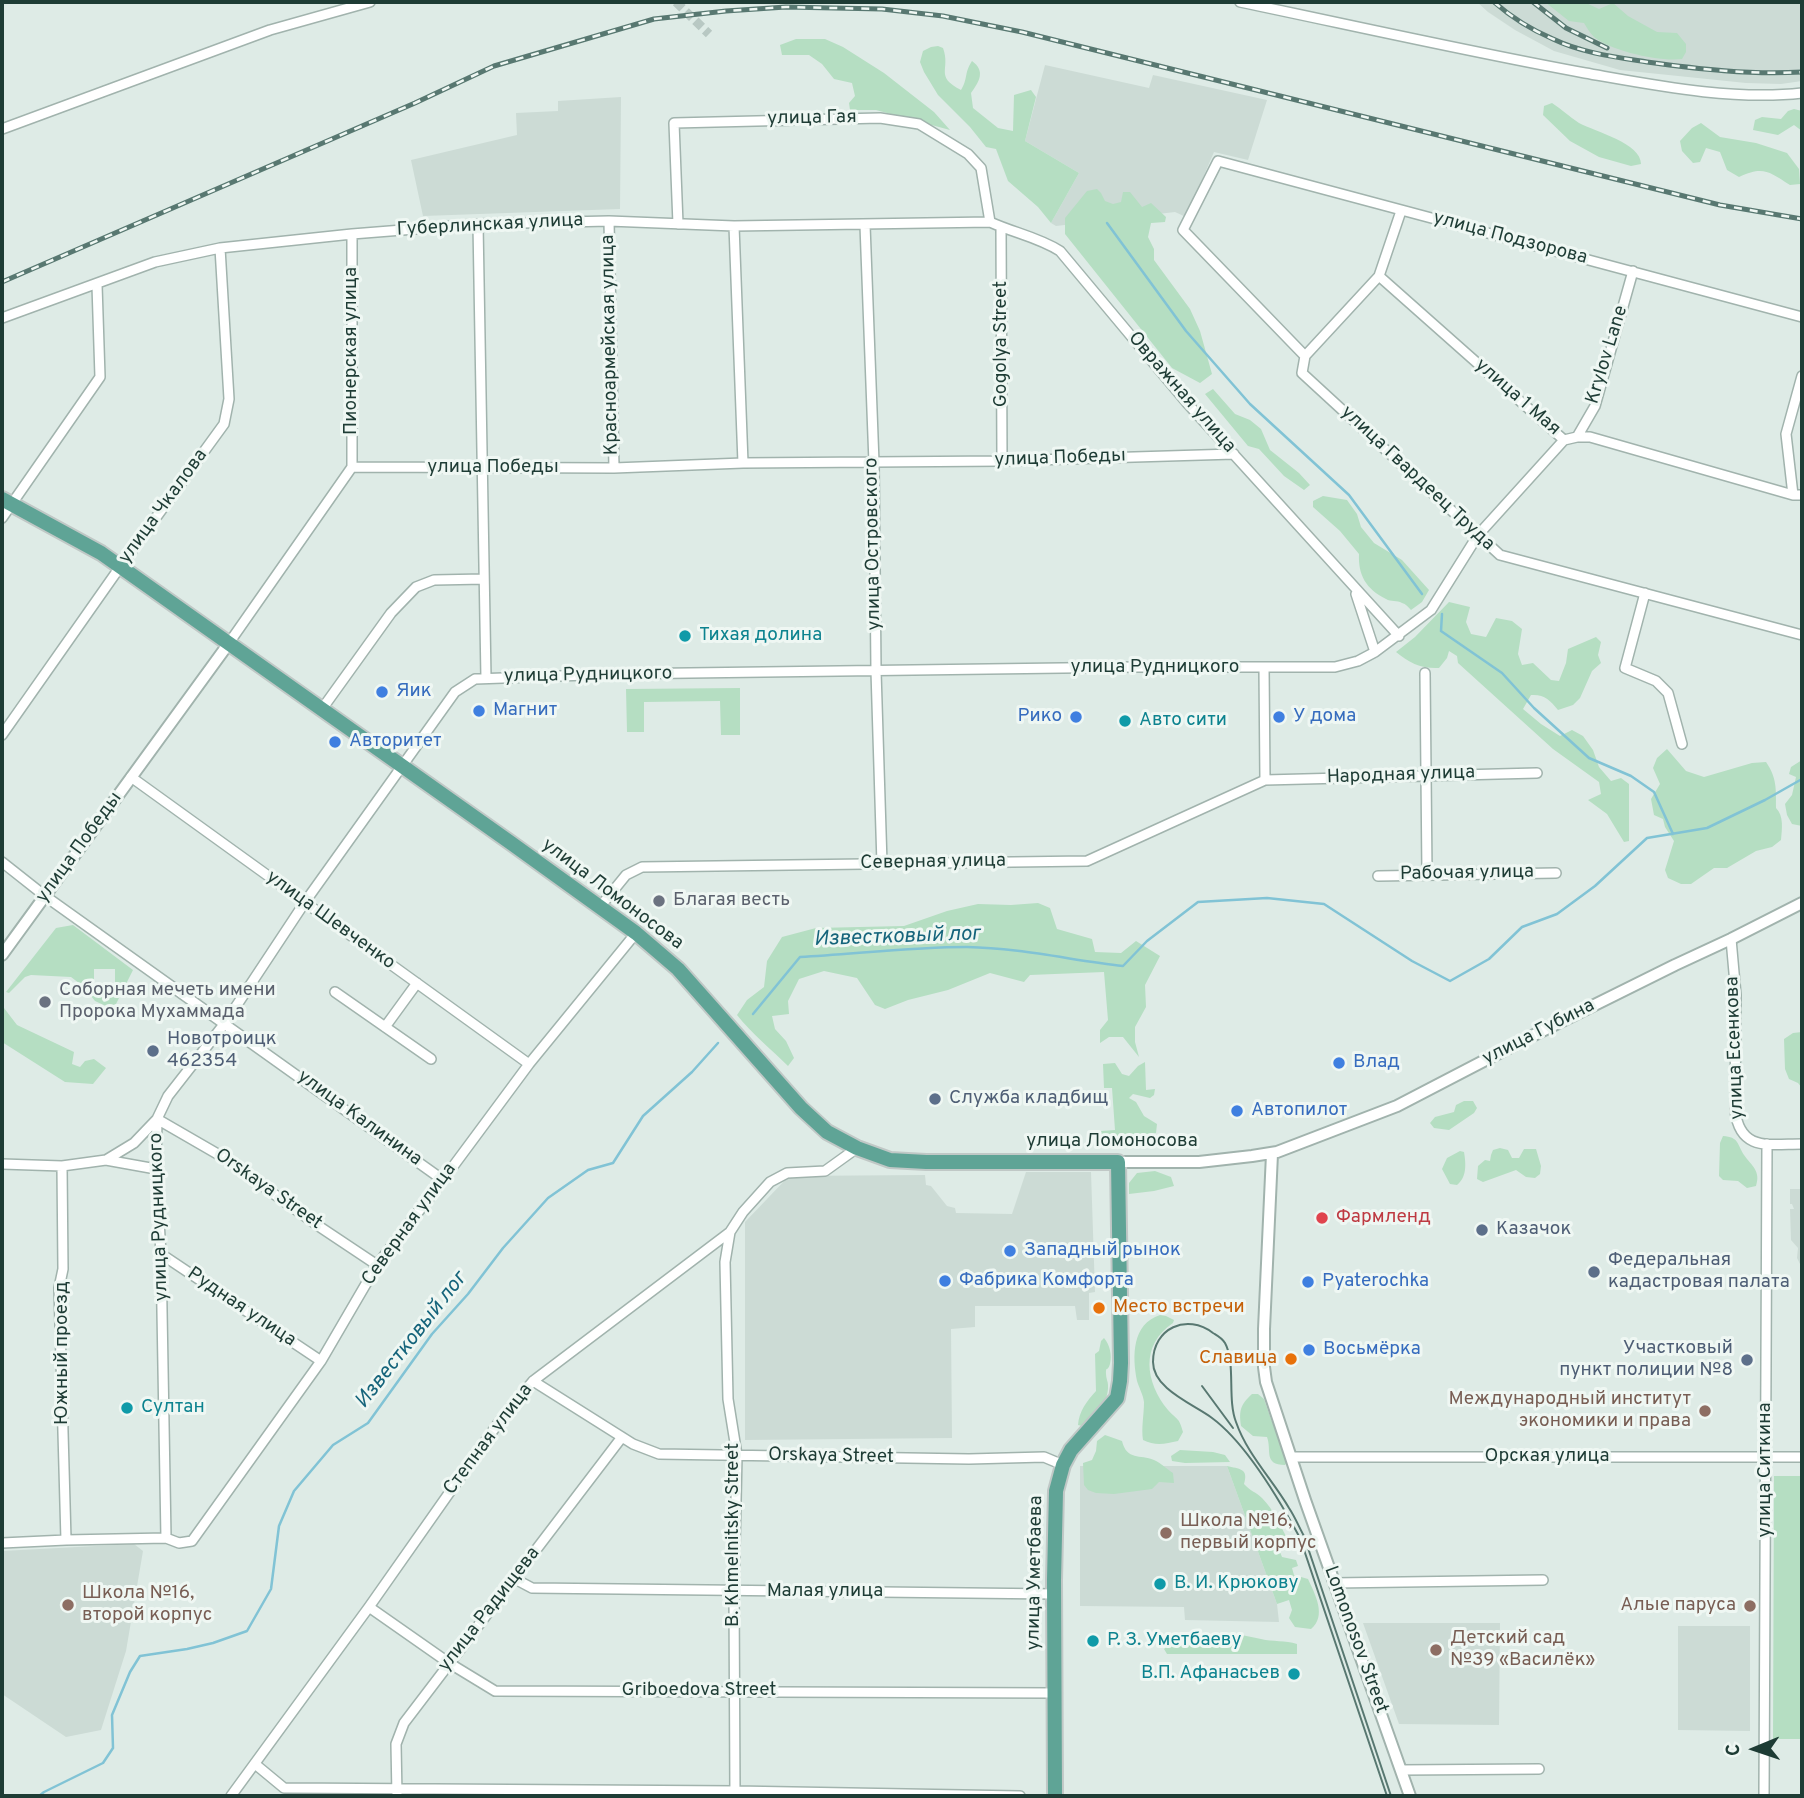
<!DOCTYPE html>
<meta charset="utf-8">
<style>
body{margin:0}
#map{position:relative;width:1804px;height:1798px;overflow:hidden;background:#deebe6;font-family:Overpass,sans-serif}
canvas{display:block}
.frame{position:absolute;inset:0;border:4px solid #1e3c35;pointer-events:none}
.north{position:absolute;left:1720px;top:1714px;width:70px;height:70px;-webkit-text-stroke:5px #eff7f3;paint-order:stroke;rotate:268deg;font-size:19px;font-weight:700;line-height:28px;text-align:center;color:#1e3c35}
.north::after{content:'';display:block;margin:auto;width:24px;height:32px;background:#1e3c35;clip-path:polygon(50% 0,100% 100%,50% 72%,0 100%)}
</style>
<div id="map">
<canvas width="1804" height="1798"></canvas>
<div class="frame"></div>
<div class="north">С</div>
</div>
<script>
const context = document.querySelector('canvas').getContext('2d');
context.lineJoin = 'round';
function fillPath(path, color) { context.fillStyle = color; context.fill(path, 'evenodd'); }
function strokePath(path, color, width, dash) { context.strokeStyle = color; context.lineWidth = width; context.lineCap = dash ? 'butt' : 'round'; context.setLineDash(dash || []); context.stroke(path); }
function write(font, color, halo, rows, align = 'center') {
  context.font = font + ' Overpass,sans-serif'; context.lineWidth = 6; context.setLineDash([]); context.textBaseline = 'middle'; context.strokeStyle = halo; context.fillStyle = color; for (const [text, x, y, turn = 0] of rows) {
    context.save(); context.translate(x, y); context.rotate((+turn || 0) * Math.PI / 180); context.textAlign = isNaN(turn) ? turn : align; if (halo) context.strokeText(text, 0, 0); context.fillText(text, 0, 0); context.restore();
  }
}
fillPath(new Path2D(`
 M1477 2H1802V81L1781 84 1746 83 1620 70 1554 51 1515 30 1488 12Z
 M1045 65 1149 88 1153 75 1267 100 1248 160 1214 152 1186 217 1175 212 1056 226 1051 223 1079 173 1025 141Z
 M621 97 620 209 423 216 411 160 517 135 516 113 558 111V101Z
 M1026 1172H1091L1095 1292 1089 1293V1320H1077L1075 1306H975V1327L951 1329 952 1438 745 1440V1222L789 1176 925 1175 926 1185 931 1186 947 1206 955 1208 956 1213 1012 1214Z
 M1790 1189H1802V1276H1801L1800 1264 1797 1258 1798 1248 1791 1240 1790 1209H1794L1792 1204H1790Z
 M1080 1466H1227L1277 1604 1279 1622 1185 1620 1184 1607 1080 1606Z
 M134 1544 143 1551 126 1651 101 1730 66 1737 2 1694V1551Z
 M1363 1623H1500L1499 1725 1399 1724Z
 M1678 1626H1750V1731L1678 1730Z`), '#ccdbd5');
fillPath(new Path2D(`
 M1545 2H1584L1599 9 1613 3 1628 16 1657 32 1677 33 1686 44V52L1682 59C1660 62 1611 51 1594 37 1590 33 1587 28 1584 23L1569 21Z
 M796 39H825L843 47 884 73 934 112 950 130 876 110H850L849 103 855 96 852 83 834 79 822 64 809 55H782L780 45Z
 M938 46 943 48C951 70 934 76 961 90 968 79 964 73 972 61 986 71 979 82 971 93L973 108 998 128 1013 131 1014 95 1031 90 1036 97 1025 141 1079 173 1051 223 1038 207 1008 181 996 149 986 147 970 127 938 95 924 72 920 62 923 51 931 47Z
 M1552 103C1561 109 1570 117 1579 123 1596 132 1641 143 1641 164L1631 166 1599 157 1570 141 1543 115 1544 106Z
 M1794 109 1802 111V131L1794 125 1778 135 1753 130 1755 120 1762 117 1781 119 1788 111Z
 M1701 123 1720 137 1756 143 1787 153 1799 169 1800 184 1790 185C1768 171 1763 166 1739 177L1727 170 1720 152 1706 148 1700 162 1693 163 1682 151 1680 141 1692 128Z
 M1097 189 1101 193 1105 201 1113 204 1121 202 1123 192H1130L1142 207 1151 203 1166 217 1165 222 1151 223 1148 237 1154 249V260L1190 309 1200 331 1212 374 1200 383 1172 368 1065 234V218L1087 191Z
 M1213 389 1235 414 1250 420 1261 429 1270 450 1299 473 1310 485 1304 490 1284 476 1259 449 1248 446 1205 394Z
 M1323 496 1347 500 1357 514 1361 527 1374 543 1402 560 1429 590 1422 602 1411 610C1408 607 1406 604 1402 603 1397 600 1391 602 1386 599 1366 589 1358 575 1359 554L1340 531 1313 507V501Z
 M1449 602 1470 607 1466 622 1471 634 1486 637 1496 618 1512 621 1522 629 1518 654 1522 665 1533 663 1551 680 1559 681 1566 663 1568 649 1596 637 1601 642 1598 655 1601 663 1592 671 1580 698 1573 705 1558 710C1550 700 1544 694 1531 695L1523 709 1541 724 1560 736 1572 730 1583 736 1593 750 1599 767 1611 781 1621 778 1629 784V841L1624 842 1607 814 1588 800 1601 794 1599 782 1553 749 1458 663 1457 656 1449 651 1447 658 1439 668C1422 669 1409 663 1396 652L1415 637Z
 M740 688V735H721L720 701 644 702V732H627L626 689Z
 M1667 749 1686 771 1704 777 1752 763 1766 762C1777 778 1776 789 1776 808 1784 816 1782 829 1781 840L1772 847 1756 851 1727 868H1714L1691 884H1681L1668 878 1665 870 1674 841 1665 827 1663 819 1654 815 1651 799 1660 784 1653 768 1657 758Z
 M1802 760V826L1792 824 1787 815 1785 804 1792 795 1796 777 1789 774 1791 767Z
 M1038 903 1050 908 1057 929 1092 939 1095 952 1121 953 1136 941 1160 956 1145 985 1146 1007 1135 1027V1042L1139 1057 1123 1037H1109L1100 1043V1030L1108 1020 1104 972 1030 975 1024 982 990 973 948 990 908 1000 885 1009 875 1005 857 978 824 971 799 979 788 1001 789 1014 772 1016 775 1029 786 1041 794 1058 788 1066C771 1049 752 1034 737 1015L747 1000 764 987 767 961 782 937 816 928 904 926 947 911 978 904 1011 905Z
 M73 925 133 970 116 1004 108 1007 95 1001 83 986 71 977 31 975 25 977 9 993 6 992 56 928ZM94 969H115V993L94 992Z
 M4 1008 17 1025 74 1052 72 1064 80 1067 85 1061 94 1059 106 1068 93 1084 65 1082 2 1042Z
 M1802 1032V1088L1798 1083 1789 1079 1785 1069 1784 1039 1793 1033Z
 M1145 1062 1146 1090 1155 1089 1154 1095 1150 1098 1133 1094 1129 1098 1136 1102 1144 1116 1157 1124 1156 1133 1138 1136 1102 1137 1101 1131 1115 1130 1112 1088H1104L1103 1064 1115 1063 1122 1074 1129 1076 1138 1066Z
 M1464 1101H1473L1477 1108 1474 1113 1449 1130 1434 1128 1430 1123 1435 1117 1454 1112 1456 1105Z
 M1723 1136C1739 1137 1737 1144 1744 1155 1752 1166 1761 1171 1756 1186L1747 1188 1738 1181 1723 1180 1719 1176 1720 1143Z
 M1500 1148 1508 1150 1512 1158H1519L1524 1149H1536L1541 1166 1540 1174 1535 1178 1526 1177 1516 1170 1483 1182 1477 1179 1478 1166 1485 1160 1490 1161 1491 1155 1493 1150Z
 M1460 1151 1464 1152C1466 1164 1467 1177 1457 1185L1450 1184 1442 1169 1447 1158Z
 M1155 1171 1171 1177 1174 1186 1154 1191 1129 1194V1183L1137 1173Z
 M1160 1315 1166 1316 1174 1320 1173 1323C1140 1345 1145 1382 1168 1410 1177 1420 1179 1417 1183 1432L1178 1441C1165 1444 1155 1446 1143 1440 1141 1428 1144 1415 1144 1402 1143 1394 1139 1388 1137 1381 1132 1356 1132 1324 1160 1315Z
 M1104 1338C1110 1345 1112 1355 1110 1364 1107 1373 1106 1365 1106 1374 1106 1378 1108 1382 1108 1385 1109 1402 1096 1417 1082 1426L1078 1425C1079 1411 1087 1401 1096 1391L1095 1354 1099 1351 1101 1341Z
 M1252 1394H1258L1264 1399 1271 1419 1288 1461 1285 1465C1263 1465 1272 1450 1267 1437L1253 1436 1241 1426C1239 1411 1240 1405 1252 1394Z
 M1105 1435 1122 1441C1127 1461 1140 1454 1154 1460 1161 1463 1167 1469 1173 1473L1174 1483 1159 1482 1152 1489 1114 1494 1096 1493 1088 1490 1084 1485 1083 1463 1092 1460 1096 1451 1097 1441Z
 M1180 1450 1213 1452 1225 1455 1230 1462 1185 1463 1172 1461 1171 1456Z
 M1227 1466C1239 1469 1249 1468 1244 1484 1250 1491 1256 1492 1262 1498 1274 1510 1281 1527 1289 1542L1286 1546 1278 1547 1282 1557 1296 1560 1298 1566 1292 1568 1294 1575 1308 1579C1315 1594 1327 1616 1311 1629L1295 1627 1289 1618 1292 1610 1289 1600 1277 1604Z
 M1774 1476H1802V1739H1773Z
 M1226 1632C1238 1634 1250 1637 1261 1639 1273 1642 1285 1640 1297 1644V1654H1167L1164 1649 1168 1644 1184 1645 1190 1639 1201 1635 1212 1639Z`), '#b5dec2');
strokePath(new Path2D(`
 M1107 223 1186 331 1250 404 1349 495 1422 594
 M1442 614 1441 631 1502 673 1534 708 1589 758 1631 776 1654 792 1673 834
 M753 1014 800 957C855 954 911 947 967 947 1019 948 1071 960 1123 966L1147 941 1198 902 1267 898 1324 904 1412 961 1450 981 1489 959 1522 927 1557 914 1595 886 1647 838 1707 828 1765 800 1802 779
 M39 1796 44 1792 103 1763 113 1748 112 1715 130 1672 140 1656 187 1649 213 1643 247 1631 271 1589 279 1526 294 1491 333 1445 368 1423 432 1334 468 1294 503 1248 548 1198 588 1170 613 1163 643 1116 692 1072 718 1043`), '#81c3d5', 2.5);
strokePath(new Path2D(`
 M676 2 709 34`), '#b8c8c3', 9, [9, 4.5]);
const minor = new Path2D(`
 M1240 2C1355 26 1470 52 1585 73 1654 85 1733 101 1802 93
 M2 129 270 30 370 2
 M609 221 614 468
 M478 224 486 678
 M678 224 674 123 880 118 919 124 968 154 981 168 990 222
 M865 225 874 463 876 671 882 864
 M734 226 743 463
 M1001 227 1002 461
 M352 234V467
 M1379 276 1564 440
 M1802 317 1218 161 1183 230 1305 356 1302 373 1500 555 1802 635
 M2 318 155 262 220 248 352 234 478 224 609 221 734 226 990 222C1014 233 1038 237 1060 251L1187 403 1399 636
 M1305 356 1379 276 1401 211
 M1577 437 1595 406 1633 271
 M1564 440 1577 437H1590L1793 495H1802
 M1793 495 1786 434 1802 376
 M2 518 100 377 97 285
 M1645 593 1625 668 1656 681 1668 693 1682 744
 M1356 594 1375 652
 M229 643 352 467 614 468 743 463 1002 461 1234 454
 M1264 667 1265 780
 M1425 673 1427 874
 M322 709 391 613 416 587 434 580 484 579
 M2 735 120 567 224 424 229 399 220 248
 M131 777 529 1064
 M2 862 45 896 443 1180
 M1378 876 1556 873
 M600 907 626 875 642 867 1087 861 1265 780 1537 773
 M1731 939 1736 995 1735 1110C1740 1152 1769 1144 1802 1144
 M335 992 431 1059
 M385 1027 417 983
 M106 1160 134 1143 157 1119 221 1156 317 1225 377 1265
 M2 1164 62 1166 106 1160 156 1169
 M62 1166 63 1269 59 1288 66 1540
 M730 1232 725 1262 728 1399 737 1455 734 1591 735 1796
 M161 1254 321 1361
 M533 1381 633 1444 659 1454 969 1459 1044 1457 1063 1465
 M1292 1457H1802
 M166 1538 161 1254 156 1169 157 1119 168 1096 225 1023 305 902 455 692 475 679 615 674 1137 667H1335L1358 661 1375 652 1431 610 1478 535 1564 440
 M2 1543 66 1540 166 1538 179 1543 192 1541 321 1361 377 1265 443 1180 529 1064 636 933
 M515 1579 532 1588 1054 1594
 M1334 1583 1543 1580
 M369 1607 449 1663 495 1691 1055 1693
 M255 1764 284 1788 735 1791 1020 1796
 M1401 1770 1539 1769
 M231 1796 369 1607 499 1422 533 1381 730 1232 743 1212 770 1182 787 1173 825 1171 857 1148
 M397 1796 396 1744 404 1723 622 1437
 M1764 1796 1767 1144`);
const tertiary = new Path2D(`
 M2 955 229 643
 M1272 1154 1264 1329V1367L1266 1382 1305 1500 1410 1796
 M1118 1162H1199L1252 1156 1277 1152 1397 1106 1524 1040 1675 965 1731 939 1802 903`);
const primary = new Path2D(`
 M2 499 101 553 511 843 636 933 678 969 801 1108 827 1132 857 1148 890 1160 926 1162H1118L1121 1363 1120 1381 1117 1398 1071 1450 1063 1465 1056 1491 1054 1580 1055 1796`);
strokePath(minor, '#a1b3ad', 12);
strokePath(tertiary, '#a1b3ad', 14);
strokePath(primary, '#c0c8c6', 18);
strokePath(minor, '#fff', 9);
strokePath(tertiary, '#fff', 10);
strokePath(primary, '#5fa496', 14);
strokePath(new Path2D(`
 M1202 1386 1233 1428
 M1387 1796 1300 1538C1280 1501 1246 1443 1212 1418 1193 1404 1153 1389 1153 1362 1153 1328 1187 1313 1213 1333 1218 1336 1222 1338 1225 1343 1236 1363 1227 1399 1236 1422 1247 1454 1272 1479 1289 1508 1295 1517 1299 1527 1304 1536L1391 1796`), '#587871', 2);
const rail = new Path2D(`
 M1494 2C1511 17 1532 30 1553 39 1582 53 1615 57 1647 62 1698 69 1750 75 1802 72
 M1533 2 1566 28 1607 48
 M2 282 415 103 494 66 654 19 726 11 786 7 882 9 943 16 1022 32 1720 205 1802 219`);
strokePath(rail, '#587871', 5);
strokePath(rail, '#eff7f3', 2.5, [8]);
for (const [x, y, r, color] of [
 [685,636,7,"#0f9aa8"],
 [382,692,7,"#3f7fe0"],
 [479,711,7,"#3f7fe0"],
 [1076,717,7,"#3f7fe0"],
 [1279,717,7,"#3f7fe0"],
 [1125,721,7,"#0f9aa8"],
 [335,742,7,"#3f7fe0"],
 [659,901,7,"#6b7280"],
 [45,1002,7,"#6b7280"],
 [153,1051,7,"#5c6f8a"],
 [1339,1063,7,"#3f7fe0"],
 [935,1099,7,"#5c6f8a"],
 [1237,1111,7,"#3f7fe0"],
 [1322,1218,7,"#e0444e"],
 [1482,1230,7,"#5c6f8a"],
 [1010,1251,7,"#3f7fe0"],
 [1594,1272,7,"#5c6f8a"],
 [945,1281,7,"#3f7fe0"],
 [1308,1282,7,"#3f7fe0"],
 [1099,1308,7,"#e8710a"],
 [1309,1350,7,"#3f7fe0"],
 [1291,1359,7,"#e8710a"],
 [1747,1360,7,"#5c6f8a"],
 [127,1408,7,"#0f9aa8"],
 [1705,1411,7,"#8d6e63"],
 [1166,1533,7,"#8d6e63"],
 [1160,1584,7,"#0f9aa8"],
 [68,1605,7,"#8d6e63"],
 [1750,1606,7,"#8d6e63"],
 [1093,1641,7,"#0f9aa8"],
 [1436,1650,7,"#8d6e63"],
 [1294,1674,7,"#0f9aa8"]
]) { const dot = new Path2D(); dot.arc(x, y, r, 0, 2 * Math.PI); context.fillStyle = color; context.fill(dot); strokePath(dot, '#eff7f3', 2.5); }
write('19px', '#1e3c35', '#eff7f3', [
 ["улица Гая",812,119,-1],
 ["Губерлинская улица",490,226,-3],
 ["улица Подзорова",1510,239,15],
 ["Gogolya Street",1002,344,-90],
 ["Красноармейская улица",611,345,-91],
 ["Пионерская улица",352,351,-90],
 ["Krylov Lane",1608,355,-73],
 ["Овражная улица",1181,393,49],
 ["улица 1 Мая",1517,398,41],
 ["улица Победы",1060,459,-2],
 ["улица Победы",493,468],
 ["улица Гвардеец Труда",1417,479,43],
 ["улица Чкалова",164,507,-54],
 ["улица Островского",874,544,-91],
 ["улица Рудницкого",1155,668],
 ["улица Рудницкого",588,676,-1],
 ["Народная улица",1401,776,-2],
 ["улица Победы",80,848,-54],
 ["Северная улица",933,863,-1],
 ["Рабочая улица",1467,874,-1],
 ["улица Ломоносова",612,895,37],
 ["улица Шевченко",330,921,36],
 ["улица Губина",1539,1033,-27],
 ["улица Есенкова",1736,1048,-92],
 ["улица Калинина",359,1119,36],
 ["улица Ломоносова",1112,1142],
 ["Orskaya Street",268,1190,35],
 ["улица Рудницкого",160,1217,-92],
 ["Северная улица",410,1225,-54],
 ["Рудная улица",241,1308,34],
 ["Южный проезд",63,1353,-90],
 ["Степная улица",489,1440,-53],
 ["Orskaya Street",831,1457,1],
 ["Орская улица",1547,1457],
 ["улица Ситкина",1766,1470,-90],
 ["B. Khmelnitsky Street",734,1535,-90],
 ["улица Уметбаева",1036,1573,-89],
 ["Малая улица",825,1592],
 ["улица Радищева",490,1610,-52],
 ["Lomonosov Street",1355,1640,70],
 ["Griboedova Street",699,1691]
]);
write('19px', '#0d838f', '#eff7f3', [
 ["Тихая долина",699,636],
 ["Авто сити",1139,721],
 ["Султан",141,1408],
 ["В. И. Крюкову",1174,1584],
 ["Р. З. Уметбаеву",1107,1641],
 ["В.П. Афанасьев",1280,1674,"right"]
], 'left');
write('19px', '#366cbe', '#eff7f3', [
 ["Яик",396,692],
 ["Магнит",493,711],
 ["Рико",1062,717,"right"],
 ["У дома",1293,717],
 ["Авторитет",349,742],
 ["Влад",1353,1063],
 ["Автопилот",1251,1111],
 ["Западный рынок",1024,1251],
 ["Фабрика Комфорта",959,1281],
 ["Pyaterochka",1322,1282],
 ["Восьмёрка",1323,1350]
], 'left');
write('19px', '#5b616d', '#eff7f3', [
 ["Благая весть",673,901],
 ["Соборная мечеть имени",59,991],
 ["Пророка Мухаммада",59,1013]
], 'left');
write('19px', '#4e5e75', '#eff7f3', [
 ["Новотроицк",167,1040],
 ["462354",167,1062],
 ["Служба кладбищ",949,1099],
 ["Казачок",1496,1230],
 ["Федеральная",1608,1261],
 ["кадастровая палата",1608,1283],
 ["Участковый",1733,1349,"right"],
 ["пункт полиции №8",1733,1371,"right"]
], 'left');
write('19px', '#be3a42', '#eff7f3', [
 ["Фармленд",1336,1218]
], 'left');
write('19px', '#c56008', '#eff7f3', [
 ["Место встречи",1113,1308],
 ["Славица",1277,1359,"right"]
], 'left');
write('19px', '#785e54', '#eff7f3', [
 ["Международный институт",1691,1400,"right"],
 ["экономики и права",1691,1422,"right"],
 ["Школа №16,",1180,1522],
 ["первый корпус",1180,1544],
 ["Школа №16,",82,1594],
 ["второй корпус",82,1616],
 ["Алые паруса",1736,1606,"right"],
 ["Детский сад",1450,1639],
 ["№39 «Василёк»",1450,1661]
], 'left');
write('italic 21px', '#15647b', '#eff7f3', [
 ["Известковый лог",897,938,-2],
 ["Известковый лог",412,1341,-52]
]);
</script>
